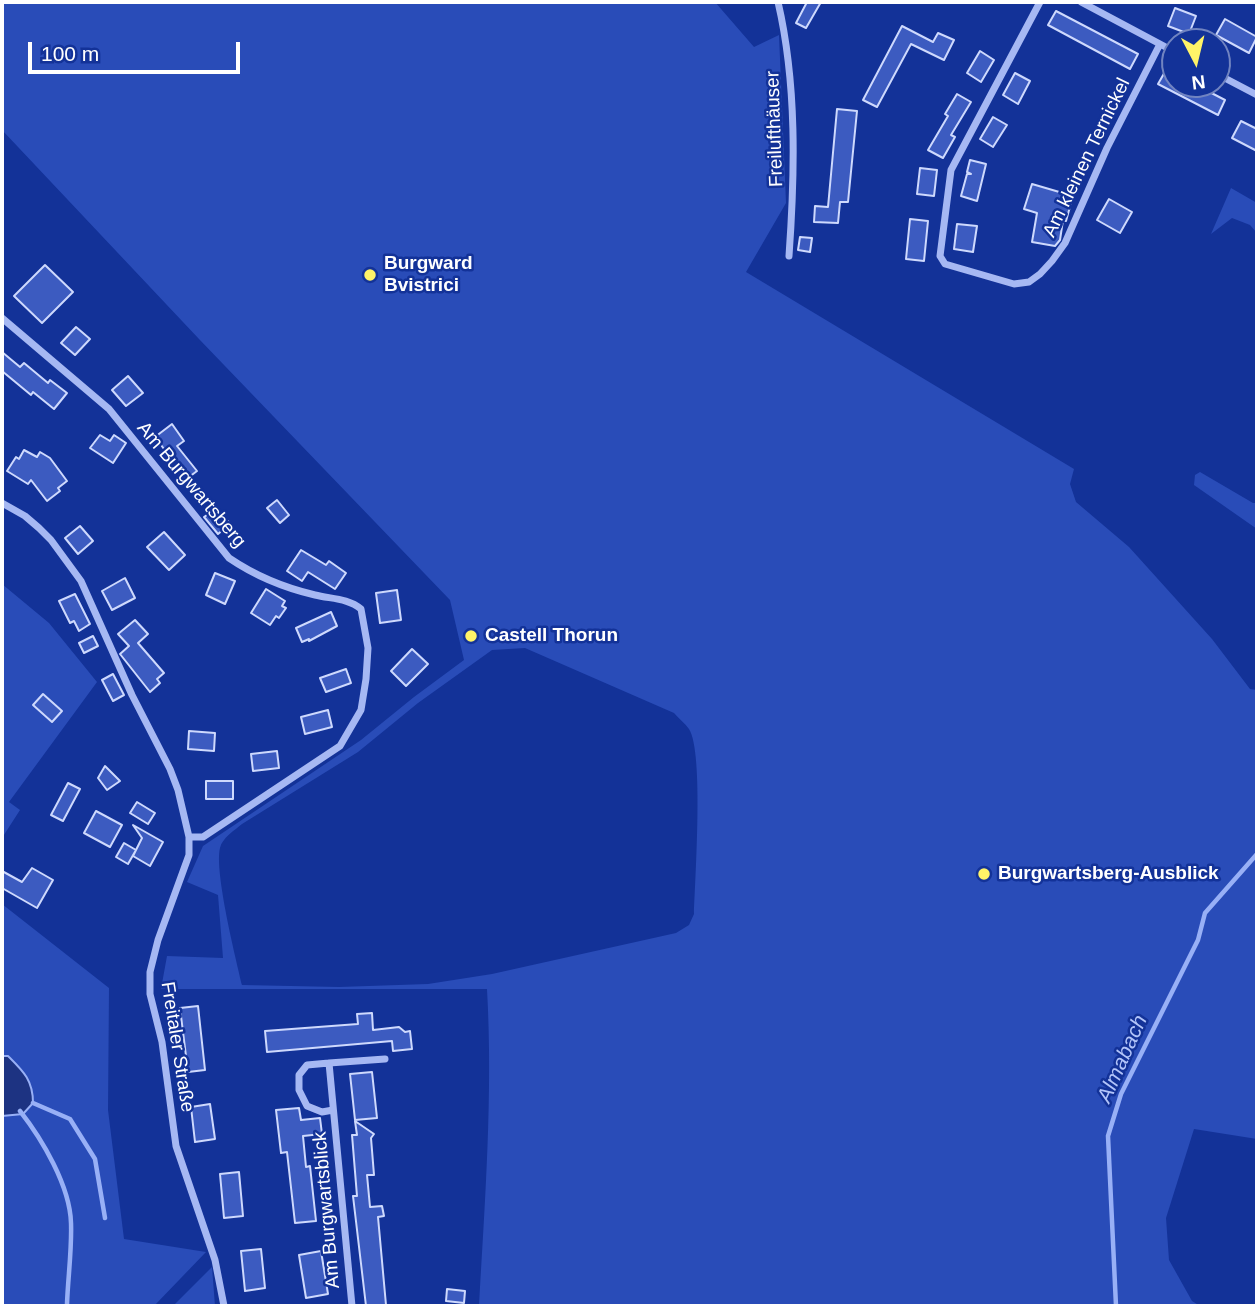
<!DOCTYPE html>
<meta charset="utf-8">
<style>
body{margin:0}
#map{position:relative;width:1259px;height:1308px;overflow:hidden;background:#133298;font-family:Arial,sans-serif}
canvas{display:block}
.frame{position:absolute;inset:0;border:4px solid #fff;pointer-events:none}
.north{position:absolute;left:1161px;top:28px;width:70px;height:70px;box-sizing:border-box;background:#133298;border:2px solid #7184c1;border-radius:50%;rotate:173deg;font-size:19px;font-weight:700;line-height:28px;text-align:center;color:#fff}
.north::after{content:'';display:block;margin:auto;width:24px;height:32px;background:#fff368;clip-path:polygon(50% 0,100% 100%,50% 72%,0 100%)}
.scale{position:absolute;left:28px;top:42px;width:212px;height:32px;box-sizing:border-box;border:4px solid #fff;border-top:0;padding-left:9px;font-size:21px;line-height:24px;white-space:nowrap;color:#fff;-webkit-text-stroke:5px #133298;paint-order:stroke}
</style>
<div id="map">
<canvas width="1259" height="1308"></canvas>
<div class="frame"></div>
<div class="north">N</div>
<div class="scale">100 m</div>
</div>
<script>
const context = document.querySelector('canvas').getContext('2d');
context.lineJoin = 'round';
function fillPath(path, color) { context.fillStyle = color; context.fill(path, 'evenodd'); }
function strokePath(path, color, width, dash) { context.strokeStyle = color; context.lineWidth = width; context.lineCap = dash ? 'butt' : 'round'; context.setLineDash(dash || []); context.stroke(path); }
function write(font, color, halo, rows, align = 'center') {
  context.font = font + ' Arial,sans-serif'; context.lineWidth = 5; context.setLineDash([]); context.textBaseline = 'middle'; context.strokeStyle = halo; context.fillStyle = color; for (const [text, x, y, turn = 0] of rows) {
    context.save(); context.translate(x, y); context.rotate((+turn || 0) * Math.PI / 180); context.textAlign = isNaN(turn) ? turn : align; if (halo) context.strokeText(text, 0, 0); context.fillText(text, 0, 0); context.restore();
  }
}
fillPath(new Path2D(`
 M2 2H715L754 47 779 35 786 203 746 272 1074 469 1070 484 1076 502 1129 547 1212 639 1250 689 1257 690V1139L1194 1129 1166 1218 1169 1260 1192 1301 1200 1306H479C485 1200 493 1095 487 989H161L167 956 223 958 218 895 187 882 203 846 361 740 414 697 464 660 450 600 199 339 2 130ZM525 648 674 713C678 718 685 723 689 729 704 752 695 880 694 914L689 925 676 933 492 974 428 984 339 987 242 985C236 959 214 871 220 848 222 838 235 830 242 824L358 752 418 703 492 650Z
 M1231 188 1257 203V233L1250 225 1232 218 1211 234Z
 M1200 472 1253 503H1257V529L1194 485 1195 475Z
 M2 584 49 623 97 682 9 802 20 810 2 838Z
 M2 904 109 988 108 1110 124 1239 206 1252 154 1306H2Z
 M212 1267 215 1306H173Z`), '#294cb8');
const water = new Path2D(`
 M2 1056H8C23 1071 33 1080 33 1103L23 1114 2 1116Z`);
fillPath(water, '#1d3382');
strokePath(water, '#98b0f6', 2);
strokePath(new Path2D(`
 M33 1103 70 1119 95 1159 105 1218
 M20 1111C42 1139 70 1186 71 1223 72 1249 68 1277 67 1304
 M1116 1306 1108 1136 1121 1094 1198 940 1205 913 1257 854`), '#98b0f6', 4.5);
const building = new Path2D(`
 M807 2H821L806 28 796 23Z
 M1175 8 1196 16 1189 34 1168 26Z
 M1056 11 1138 54 1130 69 1048 25Z
 M1225 19 1257 37 1249 53 1216 35Z
 M902 26 933 42 938 33 954 40 944 60 911 44 877 107 863 100Z
 M980 51 994 60 981 82 967 73Z
 M1166 70 1175 74V84H1194L1225 100 1218 115 1158 84Z
 M1015 73 1030 81 1018 104 1003 95Z
 M957 94 971 102 951 135 955 137 943 158 928 150 948 116 945 114Z
 M837 109 857 111 848 202H840L838 223 814 222 815 206 828 207Z
 M993 117 1007 125 993 147 980 139Z
 M1241 121 1257 129V151L1232 138Z
 M970 160 986 164 977 201 961 196 967 174H971L967 172Z
 M920 168 937 170 934 196 917 194Z
 M1032 184 1073 196 1066 221 1063 220 1060 240 1055 246 1032 242 1037 213 1024 209Z
 M1109 199 1132 212 1120 233 1097 220Z
 M910 219 928 221 924 261 906 259Z
 M957 224 977 226 973 252 954 249Z
 M800 237 812 238 810 252 798 250Z
 M45 265 73 292 42 323 14 296Z
 M76 327 90 339 75 355 61 343Z
 M2 352 20 367 24 363 48 383 50 380 67 393 54 409 33 392 31 395 2 371Z
 M128 376 143 393 126 406 112 390Z
 M172 424 184 441 177 446 197 471 184 481 171 463 173 461 155 437Z
 M100 435 110 441 114 435 126 443 113 463 90 448Z
 M24 450 37 457 40 452 50 458 67 481 58 488 60 491 47 501 31 480 28 484 7 471 16 457 19 459Z
 M277 500 289 515 280 523 267 508Z
 M217 508 230 524 218 534 204 517Z
 M80 526 93 541 78 554 65 538Z
 M164 532 185 555 169 570 147 547Z
 M301 550 326 565 329 561 346 573 335 589 308 572 302 581 287 571Z
 M215 573 235 581 225 604 206 595Z
 M125 578 135 598 112 610 102 591Z
 M266 589 285 601 282 606 286 608 279 618 276 616 270 625 251 613Z
 M397 590 401 620 380 623 376 593Z
 M75 594 90 624 79 631 74 621 70 623 59 601Z
 M331 612 337 626 309 641V639L302 642 296 628Z
 M135 620 148 634 138 643 164 673 157 679 160 683 150 692 120 654 129 646 118 634Z
 M93 636 98 646 84 653 79 643Z
 M412 649 428 664 406 686 391 671Z
 M346 669 351 683 326 692 320 678Z
 M113 674 124 695 113 701 102 680Z
 M43 694 62 711 52 722 33 705Z
 M328 710 332 727 305 734 301 717Z
 M189 731 215 733 214 751 188 749Z
 M277 751 279 768 253 771 251 754Z
 M105 766 120 781 107 790 98 778Z
 M206 781H233V799H206Z
 M68 783 80 789 63 821 51 815Z
 M137 802 155 813 148 824 130 813Z
 M96 811 122 825 110 847 84 833Z
 M133 825 163 842 150 866 133 856 142 838Z
 M124 843 136 850 128 864 116 857Z
 M32 868 53 880 37 908 2 888V871L22 882Z
 M198 1006 205 1070 188 1072 180 1008Z
 M372 1013 373 1030 399 1027 405 1032 410 1031 412 1049 393 1051 392 1041 267 1052 265 1031 358 1024 357 1014Z
 M372 1072 377 1118 355 1120 350 1074Z
 M210 1104 215 1139 195 1142 191 1107Z
 M299 1108 301 1120 320 1118 322 1134 303 1136 306 1167 310 1166 316 1221 295 1223 287 1152 281 1153 276 1110Z
 M355 1121 374 1134 371 1138 374 1175H367L370 1207 382 1206 384 1216 378 1217 386 1305 366 1306 353 1196H357L352 1135H357Z
 M239 1172 243 1216 224 1218 220 1174Z
 M261 1249 265 1288 245 1291 241 1251Z
 M321 1251 328 1294 306 1298 299 1255Z
 M447 1289 465 1291 464 1303 446 1301Z`);
fillPath(building, '#3c5bc0');
strokePath(building, '#ced9fd', 2);
strokePath(new Path2D(`
 M778 2C797 84 795 172 789 256
 M1040 2 951 170 940 256 945 264 1014 284 1029 282 1040 274 1052 261 1065 243 1107 148 1160 44
 M1081 2 1175 52
 M1217 74 1257 95
 M2 318 109 409 229 558C254 575 285 588 315 595 331 599 348 598 361 609L368 648 366 679 361 710 340 746 203 837H189
 M2 503 25 516 39 528 51 540 81 581 132 695 170 769 178 790 189 837V855L158 940 150 972V994L162 1042 176 1146 215 1260 224 1306
 M329 1063 307 1065 299 1075V1090L307 1106 322 1112 333 1110
 M352 1306 329 1063 385 1059`), '#a6b8f3', 7);
for (const [x, y, r, color] of [
 [370,275,7,"#fff368"],
 [471,636,7,"#fff368"],
 [984,874,7,"#fff368"]
]) { const dot = new Path2D(); dot.arc(x, y, r, 0, 2 * Math.PI); context.fillStyle = color; context.fill(dot); strokePath(dot, '#133298', 2.5); }
write('19px', '#fff', '#133298', [
 ["Freilufthäuser",775,129,-92],
 ["Am kleinen Ternickel",1087,158,-64],
 ["Am Burgwartsberg",191,485,50],
 ["Freitaler Straße",177,1047,81],
 ["Am Burgwartsblick",327,1210,-95]
]);
write('bold 19px', '#fff', '#133298', [
 ["Burgward",384,264],
 ["Bvistrici",384,286],
 ["Castell Thorun",485,636],
 ["Burgwartsberg-Ausblick",998,874]
], 'left');
write('italic 21px', '#b2c4f9', '#133298', [
 ["Almabach",1123,1059,-66]
]);
</script>
